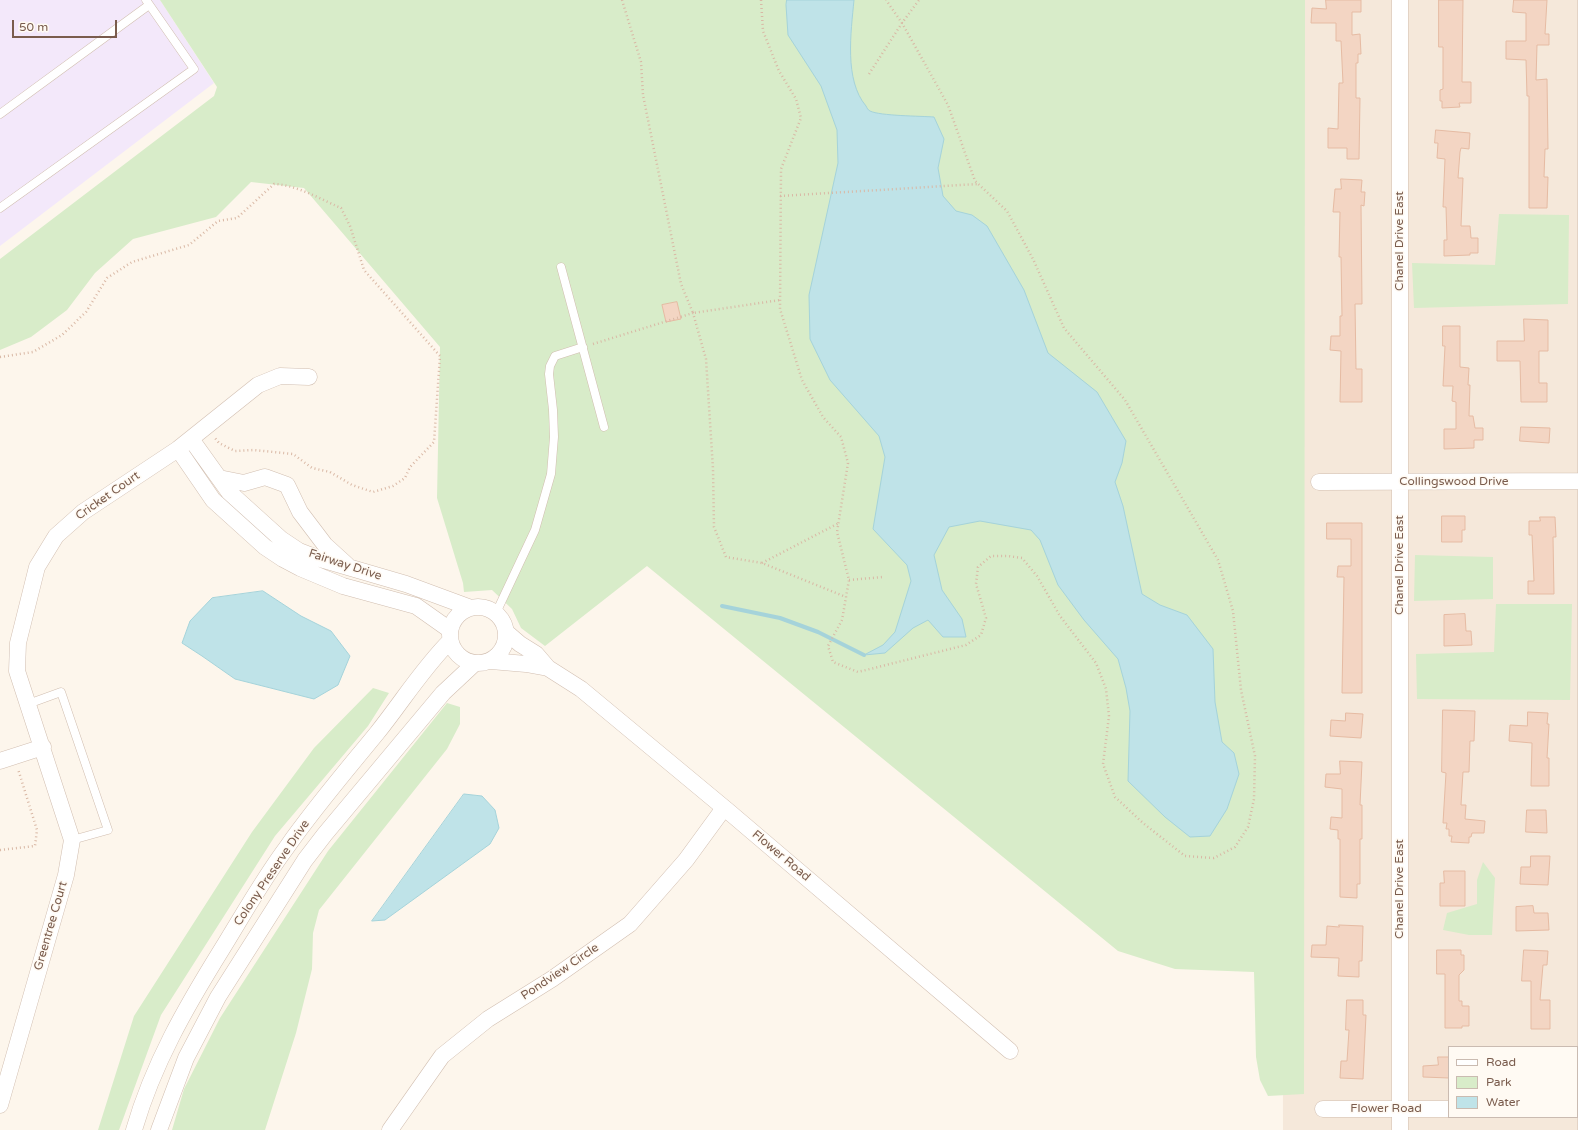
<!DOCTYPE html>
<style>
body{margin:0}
#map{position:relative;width:1590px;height:1130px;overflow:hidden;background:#fdf6ec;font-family:"Varela Round",sans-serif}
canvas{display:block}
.legend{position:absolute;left:1448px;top:1046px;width:130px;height:72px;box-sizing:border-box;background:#fffaf3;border:1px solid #cabbb1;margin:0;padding:5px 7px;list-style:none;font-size:12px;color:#7a5c4d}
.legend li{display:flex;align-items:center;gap:8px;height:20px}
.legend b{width:20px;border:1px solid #cabbb1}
.scale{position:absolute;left:12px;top:20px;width:105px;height:18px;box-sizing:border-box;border:2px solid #7a5c4d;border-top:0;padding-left:5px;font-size:12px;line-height:14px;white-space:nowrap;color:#7a5c4d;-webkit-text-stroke:3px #fffaf3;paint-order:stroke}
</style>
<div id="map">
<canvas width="1590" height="1130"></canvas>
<ul class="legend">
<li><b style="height:5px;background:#fff"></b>Road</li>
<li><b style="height:11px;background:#d8ecc9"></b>Park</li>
<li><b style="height:11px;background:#bfe3e8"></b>Water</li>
</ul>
<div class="scale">50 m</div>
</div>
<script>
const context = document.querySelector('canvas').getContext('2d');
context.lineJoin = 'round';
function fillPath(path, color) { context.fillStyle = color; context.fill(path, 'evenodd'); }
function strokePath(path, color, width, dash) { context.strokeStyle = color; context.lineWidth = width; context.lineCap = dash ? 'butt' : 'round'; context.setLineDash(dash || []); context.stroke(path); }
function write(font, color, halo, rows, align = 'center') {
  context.font = font + ' "Varela Round",sans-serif'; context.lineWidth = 3; context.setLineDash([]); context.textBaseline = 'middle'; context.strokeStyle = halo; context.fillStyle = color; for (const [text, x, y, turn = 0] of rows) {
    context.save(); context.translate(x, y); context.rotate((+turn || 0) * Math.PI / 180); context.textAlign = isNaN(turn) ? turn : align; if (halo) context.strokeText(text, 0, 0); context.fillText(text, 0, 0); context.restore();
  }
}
fillPath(new Path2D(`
 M1281 0H1590V1130H1283ZM1449 1047H1577V1117H1449Z`), '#f5e8da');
fillPath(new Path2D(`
 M0 0H160L214 83 0 246Z`), '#f3e8fa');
fillPath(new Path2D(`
 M160 0H1305L1304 1094 1268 1096 1260 1080 1256 1057 1254 972 1175 969 1118 951 647 566 545 646 521 628 512 609 492 590 464 592 463 583 437 498 440 347 304 188 251 182 216 217 133 239 95 273 67 310 31 337 0 350V259L214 96 217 87Z
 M1499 214 1569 215 1568 304 1414 308 1412 263 1495 265Z
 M1415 555 1493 557V599L1414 601Z
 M1496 604H1572L1570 700 1417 699 1416 654 1494 652Z
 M373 688 389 693 368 726 275 836 161 1015 119 1130H98L134 1016 252 832 314 748Z
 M447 703 460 707V724L447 749 319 910 313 933 312 969 296 1033 265 1130H172L184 1089 220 1018 328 851Z
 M1483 862 1495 878 1492 935H1469L1443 930 1447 913 1477 904V880Z`), '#d8ecc9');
const water = new Path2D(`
 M787 0H854C851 32 844 80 866 106 867 108 868 110 870 111 880 116 921 116 934 117L944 139 938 168 943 196 956 211 972 215 987 226 1024 290 1048 353 1097 392 1126 441 1122 463 1115 482 1123 506 1142 594 1160 605 1187 615 1213 649 1215 702 1222 742 1234 753 1239 774 1227 809 1210 836 1190 837 1165 817 1128 781 1130 711 1126 688 1118 659 1084 620 1058 585 1040 540 1031 530 980 521 949 527 934 555 942 590 962 619 966 637H943L928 620 913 628 885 653 864 655 883 645 895 632 911 581 907 565 873 529 885 457 879 436 830 380 810 339 809 295 838 163 837 130 821 86 788 35 786 5Z
 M263 591 301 616 331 631 350 656 338 685 314 699 235 679 202 656 182 643 190 621 212 598Z
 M464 794 482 796 495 810 499 828 490 844 385 920 372 921Z`);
fillPath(water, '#bfe3e8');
strokePath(water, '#a5d3da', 1);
strokePath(new Path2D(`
 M722 606 780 618 818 632 864 655`), '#a5d3da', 4);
const building = new Path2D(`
 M1326 0H1361V12H1352V35L1360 34 1361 54H1358V63H1356V98H1360L1359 159H1347V148H1328V128L1338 129 1339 83H1343L1341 41H1336V23H1311L1312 8 1326 9Z
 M1439 0H1463L1462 82H1471V103H1459L1460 107 1442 108V101H1440V90L1443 89V47H1439Z
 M1514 0H1547L1545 34H1549V45H1537L1536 80 1547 79 1548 149H1545L1544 177H1548L1547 208H1529V96H1527L1526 60 1506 59V41H1526V13L1513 12Z
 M1436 130 1470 133 1469 149 1461 148 1460 152 1458 178H1463L1461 226H1470L1471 238H1478V253H1470V255L1444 256V240H1447L1446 207H1443L1445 159 1437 158 1438 143H1435Z
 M1341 179 1362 180 1361 192H1365L1364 206 1361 205 1362 304H1355L1356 369H1362V402H1340L1341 351 1330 350 1331 336H1340V316H1342L1341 257H1339L1340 212H1333L1335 189H1341Z
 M677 302 681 319 666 322 662 305Z
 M1524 319 1548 320V351H1539V383H1547V402H1521L1520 361H1497V341H1524Z
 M1443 326H1460V367L1469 368 1468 385H1470L1469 416H1473L1475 428H1483V440H1474V448L1444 449V429H1456V402L1452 401 1453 386H1443L1445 346H1443Z
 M1521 427 1550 428 1549 443 1520 441Z
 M1442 516H1465V530H1462V542H1442Z
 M1540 517H1555L1556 537H1553L1554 594H1528V581H1534L1532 535H1529V521H1540Z
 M1327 523H1362V693H1342L1344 577H1337L1338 566H1351V539H1327Z
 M1465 614 1466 631H1471L1472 645 1444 646V615Z
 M1443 710 1475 711 1474 741H1470L1469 772H1463L1461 805H1466L1465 819 1485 821 1484 833H1472L1471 837H1469V843L1451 842 1452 836H1449V829H1446L1447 823H1443L1446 773 1442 772Z
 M1528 712 1548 713 1547 724H1549L1547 758H1549V786H1531L1532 743 1509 741 1510 725 1527 726Z
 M1346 713 1363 714 1361 738 1330 736 1331 720 1345 721Z
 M1340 761 1362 762 1360 805H1362V839H1360V884H1357V898L1340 897V839H1338V830L1330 829 1331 817 1342 818V789L1325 787 1326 774H1340Z
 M1527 810H1546L1547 833 1526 832Z
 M1531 856H1550L1548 885 1520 884 1521 867H1530Z
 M1444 871H1465V906H1440V883H1444Z
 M1533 906 1534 913H1548L1549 930 1516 931V907Z
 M1339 925 1363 926 1362 961H1359V977L1338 976 1339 958 1311 957 1312 945H1326L1327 926 1339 927Z
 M1437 950H1461V955H1464V970L1459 975V1001H1462V1006H1469V1026H1462V1028H1445V974H1437Z
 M1524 950 1548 951 1547 965H1543L1540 1000H1550V1029H1531V981H1522Z
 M1347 1000H1363V1015H1366L1363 1079 1340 1078 1341 1061H1347L1349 1030H1346Z
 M1438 1057H1449V1078L1423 1077V1066L1438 1065Z`);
fillPath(building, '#f3d5c3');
strokePath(building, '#e6bba3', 1);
const service = new Path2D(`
 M0 114 149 5
 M0 208 194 69 146 0
 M561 267 604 427
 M496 613 535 530 551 474 554 437 553 410 549 374 550 366 555 356 583 347
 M28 704 61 692 108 830 72 840`);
const minor = new Path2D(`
 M1400 0V1130
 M1586 0V1130
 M191 439 229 492 281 539 299 551 317 558 406 584 471 608
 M178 449 213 500 265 547 283 559 300 568 343 586 416 606 450 630
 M219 478 244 483 265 477 287 485 300 512 325 545 347 565
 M1319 482 1590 481
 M450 635a28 28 0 1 1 56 0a28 28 0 1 1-56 0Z
 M506 632 520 644 536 654 548 668 581 689 728 811 1010 1051
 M491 661 526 664 548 668
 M0 761 43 747
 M0 1105 66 875 72 840 17 671 18 643 37 567 56 536 83 512 178 449 258 385 280 376 309 377
 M1323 1109H1449
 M134 1130C153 1064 186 1007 222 949 243 915 263 879 287 847 315 807 346 771 377 733 402 702 422 669 450 641
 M159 1130 186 1058 218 997 305 860 325 834 443 693 474 664
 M390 1130 442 1056 488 1019 552 979 630 924 686 860 724 808`);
strokePath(service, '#d1beb0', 9);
strokePath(minor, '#d1beb0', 17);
strokePath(new Path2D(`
 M622 0 641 62 643 95 681 284 693 313 780 300
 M761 0 763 31 779 71 796 99 801 118 781 169 780 309 802 380 823 417 841 437 848 463 837 532 849 580 842 620 828 646 833 662 858 672 966 645 981 635 986 618 976 584 978 567 991 556H1008L1022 558 1037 576 1060 616 1096 663 1106 689 1109 716 1103 764 1115 797 1143 823 1185 856 1214 858 1235 847 1248 827 1254 799 1255 756 1241 690 1233 611 1218 560 1125 400 1064 328 1033 259 1007 211 975 181 948 105 902 23 886 0
 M869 74 902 23 919 0
 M780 196 978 184
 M593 344 693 313 706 359 713 469 714 527 726 557 762 563 846 597
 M0 357 33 352 62 335 86 312 107 278 132 262 189 245 218 221 237 218 274 184C297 185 320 199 341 208L350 226 364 270 440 356 434 442 410 467 405 478 393 486 373 492 352 485 330 472 312 468 293 454 254 450 235 451 219 443 215 438
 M762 563 839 523
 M849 580 883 577
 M0 850 35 846 37 830 18 769`), '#d9b8a5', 2.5, [1, 3]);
strokePath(service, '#fff', 8);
strokePath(minor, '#fff', 16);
write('12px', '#7a5c4d', '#fffaf3', [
 ["Chanel Drive East",1400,241,-90],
 ["Collingswood Drive",1454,482],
 ["Cricket Court",108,496,-35],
 ["Fairway Drive",345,565,18],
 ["Chanel Drive East",1400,565,-90],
 ["Flower Road",781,856,40],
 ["Colony Preserve Drive",272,873,-56],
 ["Chanel Drive East",1400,889,-90],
 ["Greentree Court",51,926,-74],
 ["Pondview Circle",560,972,-34],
 ["Flower Road",1386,1109]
]);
</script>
